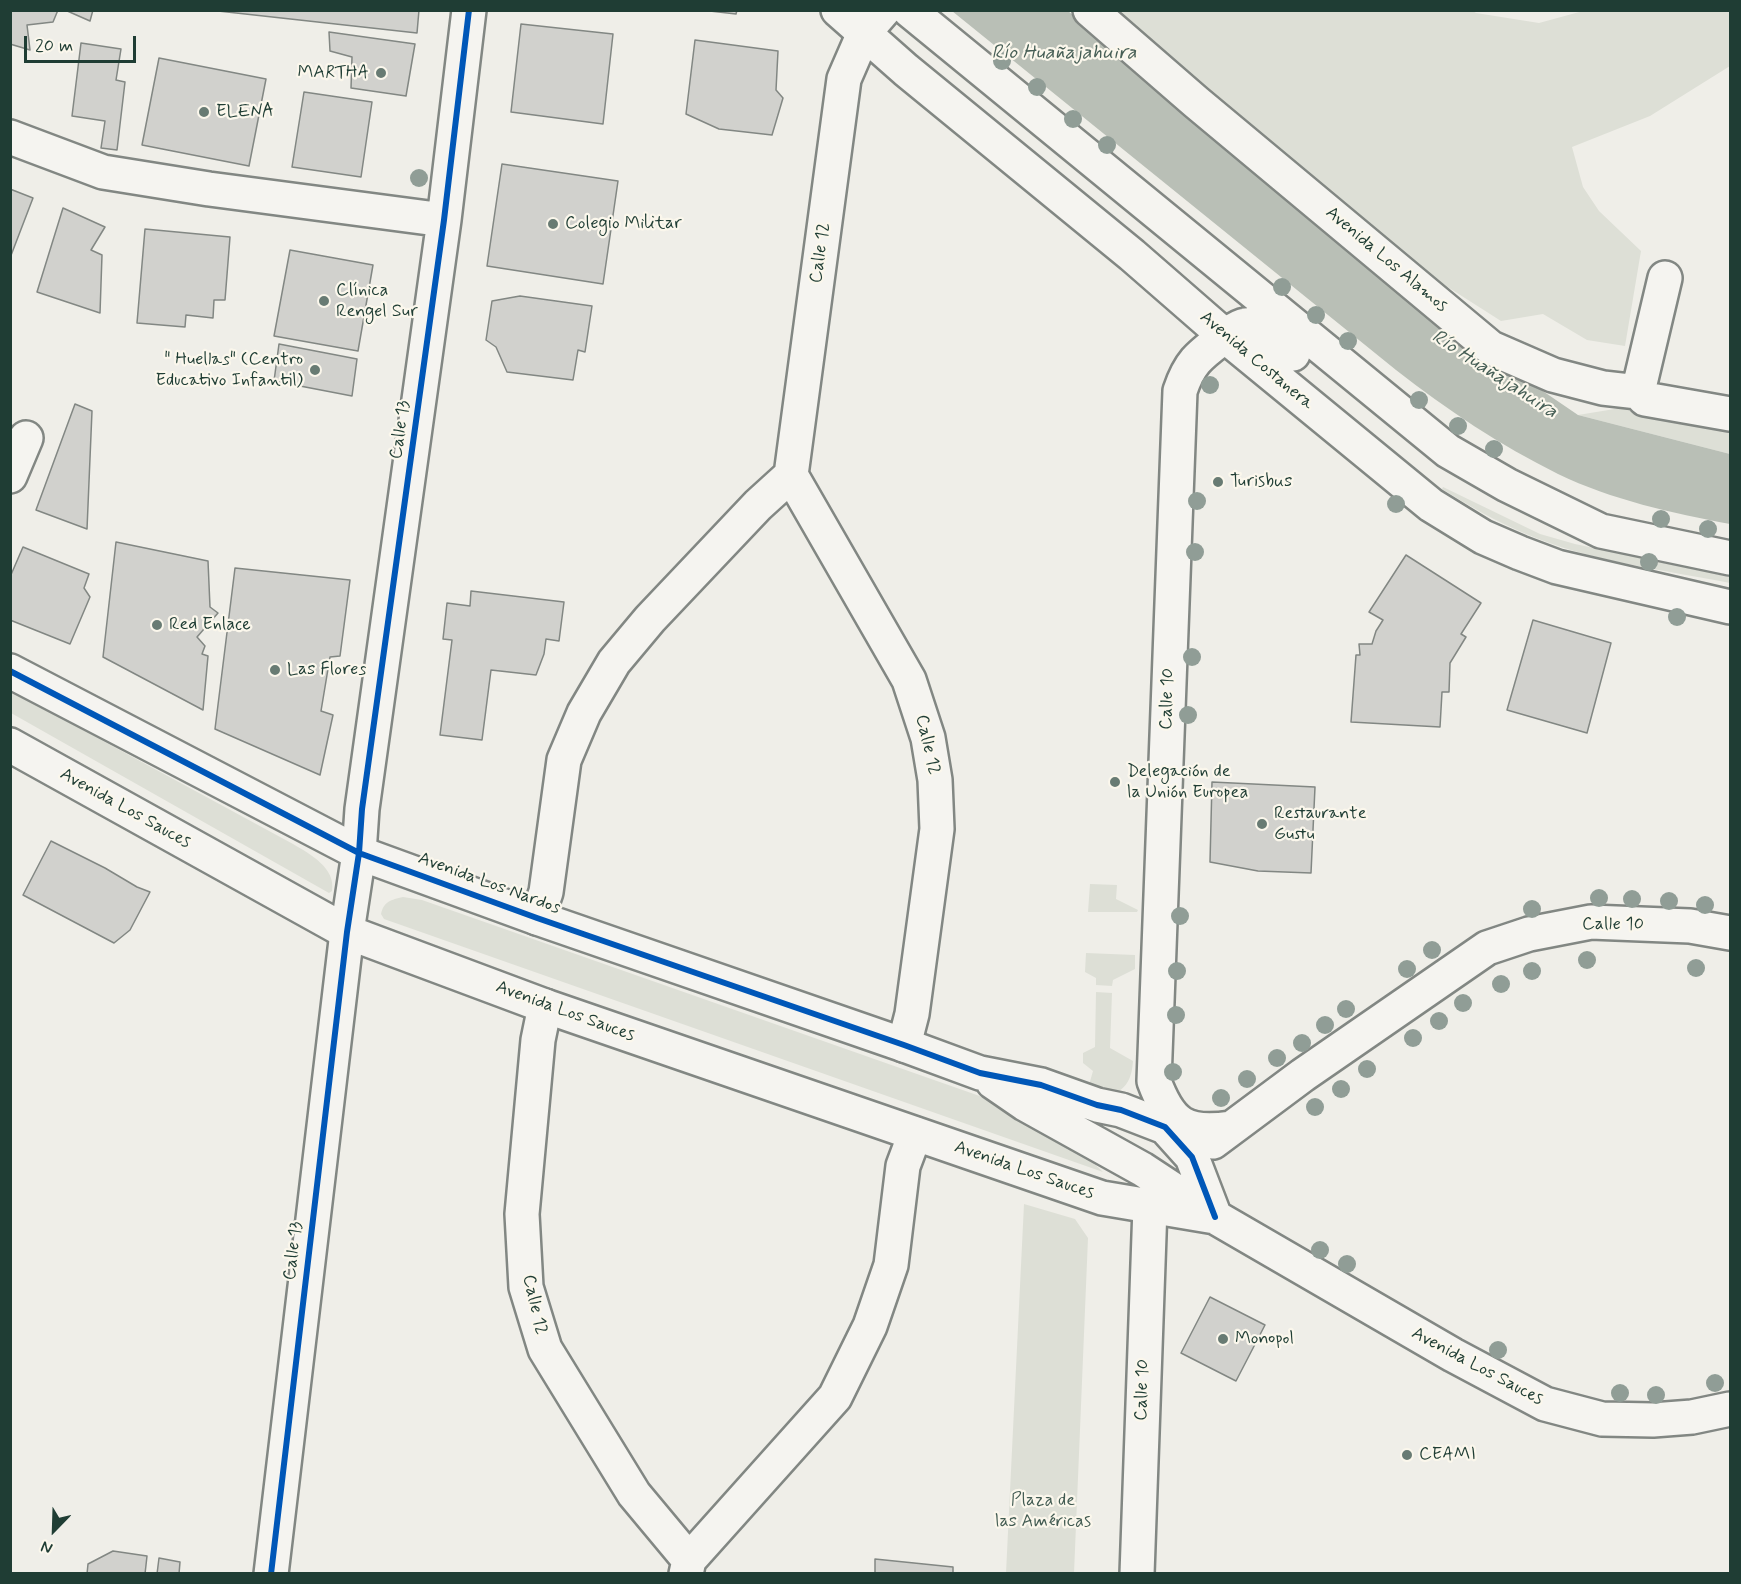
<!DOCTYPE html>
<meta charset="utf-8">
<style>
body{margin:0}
#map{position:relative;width:1741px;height:1584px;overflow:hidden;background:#efeee8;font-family:Mynerve,sans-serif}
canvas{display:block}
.frame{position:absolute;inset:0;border:12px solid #1f3d34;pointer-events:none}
.north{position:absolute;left:24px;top:1500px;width:60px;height:60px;-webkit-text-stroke:4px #fbf7ec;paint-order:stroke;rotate:203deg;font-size:16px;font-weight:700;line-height:24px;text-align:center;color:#1f3d34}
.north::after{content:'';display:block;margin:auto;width:21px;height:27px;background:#1f3d34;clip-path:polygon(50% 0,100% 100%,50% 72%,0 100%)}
.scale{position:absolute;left:24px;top:36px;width:112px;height:27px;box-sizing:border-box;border:3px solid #1f3d34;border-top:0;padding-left:8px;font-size:18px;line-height:21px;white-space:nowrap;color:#1f3d34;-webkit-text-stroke:4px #fbf7ec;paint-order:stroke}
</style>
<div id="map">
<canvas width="1741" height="1584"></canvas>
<div class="frame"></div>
<div class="north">N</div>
<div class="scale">20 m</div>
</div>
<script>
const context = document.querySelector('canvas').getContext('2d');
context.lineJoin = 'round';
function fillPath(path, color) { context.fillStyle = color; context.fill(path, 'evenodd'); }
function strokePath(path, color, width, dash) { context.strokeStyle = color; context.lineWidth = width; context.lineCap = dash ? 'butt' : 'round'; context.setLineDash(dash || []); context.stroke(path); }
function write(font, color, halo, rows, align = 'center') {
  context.font = font + ' Mynerve,sans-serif'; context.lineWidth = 4.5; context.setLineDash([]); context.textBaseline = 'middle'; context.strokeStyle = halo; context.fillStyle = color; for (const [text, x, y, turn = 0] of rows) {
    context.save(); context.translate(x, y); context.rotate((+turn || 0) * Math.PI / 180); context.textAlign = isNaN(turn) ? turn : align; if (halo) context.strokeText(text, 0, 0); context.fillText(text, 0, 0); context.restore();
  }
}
fillPath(new Path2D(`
 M1471 10 1476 13 1539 23 1583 11H1730V66L1650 116 1572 147 1583 187 1599 211 1641 251 1625 346 1587 340 1543 314 1501 321 1432 277 1215 103 1106 11Z
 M1639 405 1730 413V454L1578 415Z
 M1443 487 1540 534 1575 544 1730 577V583C1664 570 1589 561 1526 534 1497 522 1469 506 1442 489Z
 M11 691 293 844C310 854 336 868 332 891L329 893 11 713Z
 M1090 884 1117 885 1116 899 1138 910 1137 912H1088Z
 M403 897 422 900 991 1100 1077 1147 1103 1172 384 919 381 914C384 901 391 900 403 897Z
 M1086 953 1135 955V969L1113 980 1112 986 1096 985V978L1085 972Z
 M1096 992 1112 993 1110 1048 1133 1061C1132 1076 1128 1088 1113 1094L1089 1085 1093 1071 1083 1063V1053L1095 1047Z
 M1024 1204 1075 1219 1088 1238 1074 1573H1006Z`), '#dddfd6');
fillPath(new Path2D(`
 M952 11H1068L1440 321 1578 415 1730 454V524C1672 513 1612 500 1558 474 1500 445 1447 410 1396 370Z`), '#b9bfb6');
const building = new Path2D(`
 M10 10H58L53 22 27 25 30 50 10 44Z
 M65 10H93L90 21Z
 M209 10H419L417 33Z
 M701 10H737L736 14Z
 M521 24 613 34 603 124 511 112Z
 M329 32 415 44 406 96 351 88 352 57 330 51Z
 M695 40 778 51 776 90 783 98 772 135 719 129 686 114Z
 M81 43 121 49 116 80 125 82 117 150 101 148 105 121 72 116Z
 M159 58 266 79 249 166 142 145Z
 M304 92 372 102 361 177 292 167Z
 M502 164 618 181 603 284 487 266Z
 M10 189 33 198 10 258Z
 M63 208 105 227 91 250 102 255 100 313 37 292Z
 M145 229 230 237 225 300H214L213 318 186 315 185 327 137 323Z
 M290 250 373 265 358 351 274 336Z
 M520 296 592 306 585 352 578 350 573 380 507 372 496 347 486 340 492 301Z
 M279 344 357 359 352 396 274 381Z
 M75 404 92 411 87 529 36 510Z
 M116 542 208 561 210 607 218 613 197 637 205 646 202 654 208 656 203 710 103 657Z
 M23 547 89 574 84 588 90 597 70 644 10 620V577Z
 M1406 555 1481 603 1461 634 1466 637 1450 663 1449 692H1442L1440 727 1351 722 1356 655H1360L1359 644H1372L1376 631 1383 620 1369 612Z
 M235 568 350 580 340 656 330 657 321 711 333 715 320 775 215 729Z
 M471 591 564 602 559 641 546 639 544 654 536 675 491 670 482 740 440 735 452 640 443 639 447 603 470 606Z
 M1533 620 1611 643 1587 733 1507 710Z
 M1212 782 1315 787 1311 873 1258 871 1210 862Z
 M51 841 105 868 137 887 150 892 130 930 114 943 23 895Z
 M1210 1297 1265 1325 1236 1381 1181 1353Z
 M113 1551 147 1556 145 1574H87L88 1564Z
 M159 1558 180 1562 179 1574H157Z
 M875 1559 953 1567V1574H875Z`);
fillPath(building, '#d1d1cd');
strokePath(building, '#828783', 1.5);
const street = new Path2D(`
 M1090 10 1196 102 1491 348 1553 375 1603 388 1638 392 1645 399 1730 414
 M864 33 844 79 791 475 909 680 928 738 935 780 937 829 912 1014 904 1045
 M10 137 103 172 209 189 444 220
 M1225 336C1200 355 1190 361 1180 391L1154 1081C1170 1124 1185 1135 1231 1128
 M1638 392 1665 278
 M10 476 26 438
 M359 853 362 809 444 220 469 10
 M537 918 546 892 564 760 584 713 614 662 650 619 758 505 791 475
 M545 1006 538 1040 522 1214 526 1287 545 1349 634 1494 689 1560
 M1213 1142 1303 1075 1487 948 1529 934 1591 922 1690 926 1730 933
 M271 1574 347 932
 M686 1574 689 1560 835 1397 870 1326 891 1265 903 1166 915 1134
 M1137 1574 1150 1207`);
const secondary = new Path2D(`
 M838 10 906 70 1132 255 1225 336 1431 505 1483 537 1520 553 1557 567 1730 607
 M909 10 1448 451 1507 485 1601 531 1730 558
 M864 33 884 10
 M1225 336C1231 332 1238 326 1245 325 1259 322 1283 345 1293 354
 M10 671 359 853 537 918 904 1045 980 1073 1041 1085 1097 1105 1121 1110 1165 1127 1192 1157 1215 1217
 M10 745 347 932 545 1006 1102 1198 1215 1217
 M347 932 359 853
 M993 1082 1025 1104 1142 1169 1215 1217 1453 1355 1545 1404 1602 1419 1653 1420 1692 1417 1730 1409`);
strokePath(street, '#828783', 38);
strokePath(secondary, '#828783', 38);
strokePath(street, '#f5f4f0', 33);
strokePath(secondary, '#f5f4f0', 33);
strokePath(new Path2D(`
 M10 671 359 853 537 918 904 1045 980 1073 1041 1085 1097 1105 1121 1110 1165 1127 1192 1157 1215 1217
 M271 1574 347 932 359 853 362 809 444 220 469 10`), '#0057b8', 6);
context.fillStyle = '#909d96';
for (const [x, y] of [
 [1002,61],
 [1037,87],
 [1073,119],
 [1107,145],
 [419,178],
 [1282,287],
 [1316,315],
 [1348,341],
 [1210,385],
 [1419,400],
 [1458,426],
 [1494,449],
 [1197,501],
 [1396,504],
 [1661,519],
 [1708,529],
 [1195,552],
 [1649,562],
 [1677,617],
 [1192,657],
 [1188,715],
 [1599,898],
 [1632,899],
 [1669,901],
 [1705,905],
 [1532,909],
 [1180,916],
 [1432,950],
 [1587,960],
 [1696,968],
 [1407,969],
 [1177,971],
 [1532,971],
 [1501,984],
 [1463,1003],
 [1346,1009],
 [1176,1015],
 [1439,1021],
 [1325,1025],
 [1413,1038],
 [1302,1043],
 [1277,1058],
 [1367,1069],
 [1173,1072],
 [1247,1079],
 [1341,1089],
 [1221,1098],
 [1315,1107],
 [1320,1250],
 [1347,1264],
 [1498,1350],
 [1715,1383],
 [1620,1393],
 [1656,1395]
]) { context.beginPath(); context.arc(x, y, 9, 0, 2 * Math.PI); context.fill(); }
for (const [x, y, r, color] of [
 [381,73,6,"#687b73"],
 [204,112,6,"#687b73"],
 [553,224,6,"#687b73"],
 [324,301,6,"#687b73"],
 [315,370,6,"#687b73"],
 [1218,482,6,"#687b73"],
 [157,625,6,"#687b73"],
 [275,670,6,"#687b73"],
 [1115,782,6,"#687b73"],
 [1262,824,6,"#687b73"],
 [1223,1339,6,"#687b73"],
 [1407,1455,6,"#687b73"]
]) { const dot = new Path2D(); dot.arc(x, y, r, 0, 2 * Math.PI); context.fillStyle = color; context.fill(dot); strokePath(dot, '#fbf7ec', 2); }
write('18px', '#1f3d34', '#fbf7ec', [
 ["MARTHA",369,73,"right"],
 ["ELENA",216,112],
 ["Colegio Militar",565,224],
 ["Clínica",336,291],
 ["Rengel Sur",336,312],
 ["\" Huellas\" (Centro",303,360,"right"],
 ["Educativo Infantil)",303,381,"right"],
 ["Turisbus",1230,482],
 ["Red Enlace",169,625],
 ["Las Flores",287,670],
 ["Delegación de",1127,772],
 ["la Unión Europea",1127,793],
 ["Restaurante",1274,814],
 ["Gustu",1274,835],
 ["Monopol",1235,1339],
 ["CEAMI",1419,1455]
], 'left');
write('18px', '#1f3d34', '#fbf7ec', [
 ["Calle 12",821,253,-82],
 ["Avenida Los Alamos",1386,260,40],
 ["Avenida Costanera",1256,361,40],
 ["Calle 13",401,430,-82],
 ["Calle 10",1168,699,-88],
 ["Calle 12",927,745,77],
 ["Avenida Los Sauces",125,809,29],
 ["Avenida Los Nardos",489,884,20],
 ["Calle 10",1613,925],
 ["Avenida Los Sauces",565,1012,20],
 ["Avenida Los Sauces",1024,1171,19],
 ["Calle 13",294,1251,-83],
 ["Calle 12",534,1305,77],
 ["Avenida Los Sauces",1477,1367,28],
 ["Calle 10",1143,1390,-88]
]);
write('18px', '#425b52', '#fbf7ec', [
 ["Plaza de",1043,1501],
 ["las Américas",1043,1522]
]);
write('italic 20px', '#465e55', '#fbf7ec', [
 ["Río Huañajahuira",1064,54],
 ["Río Huañajahuira",1494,375,33]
]);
</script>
